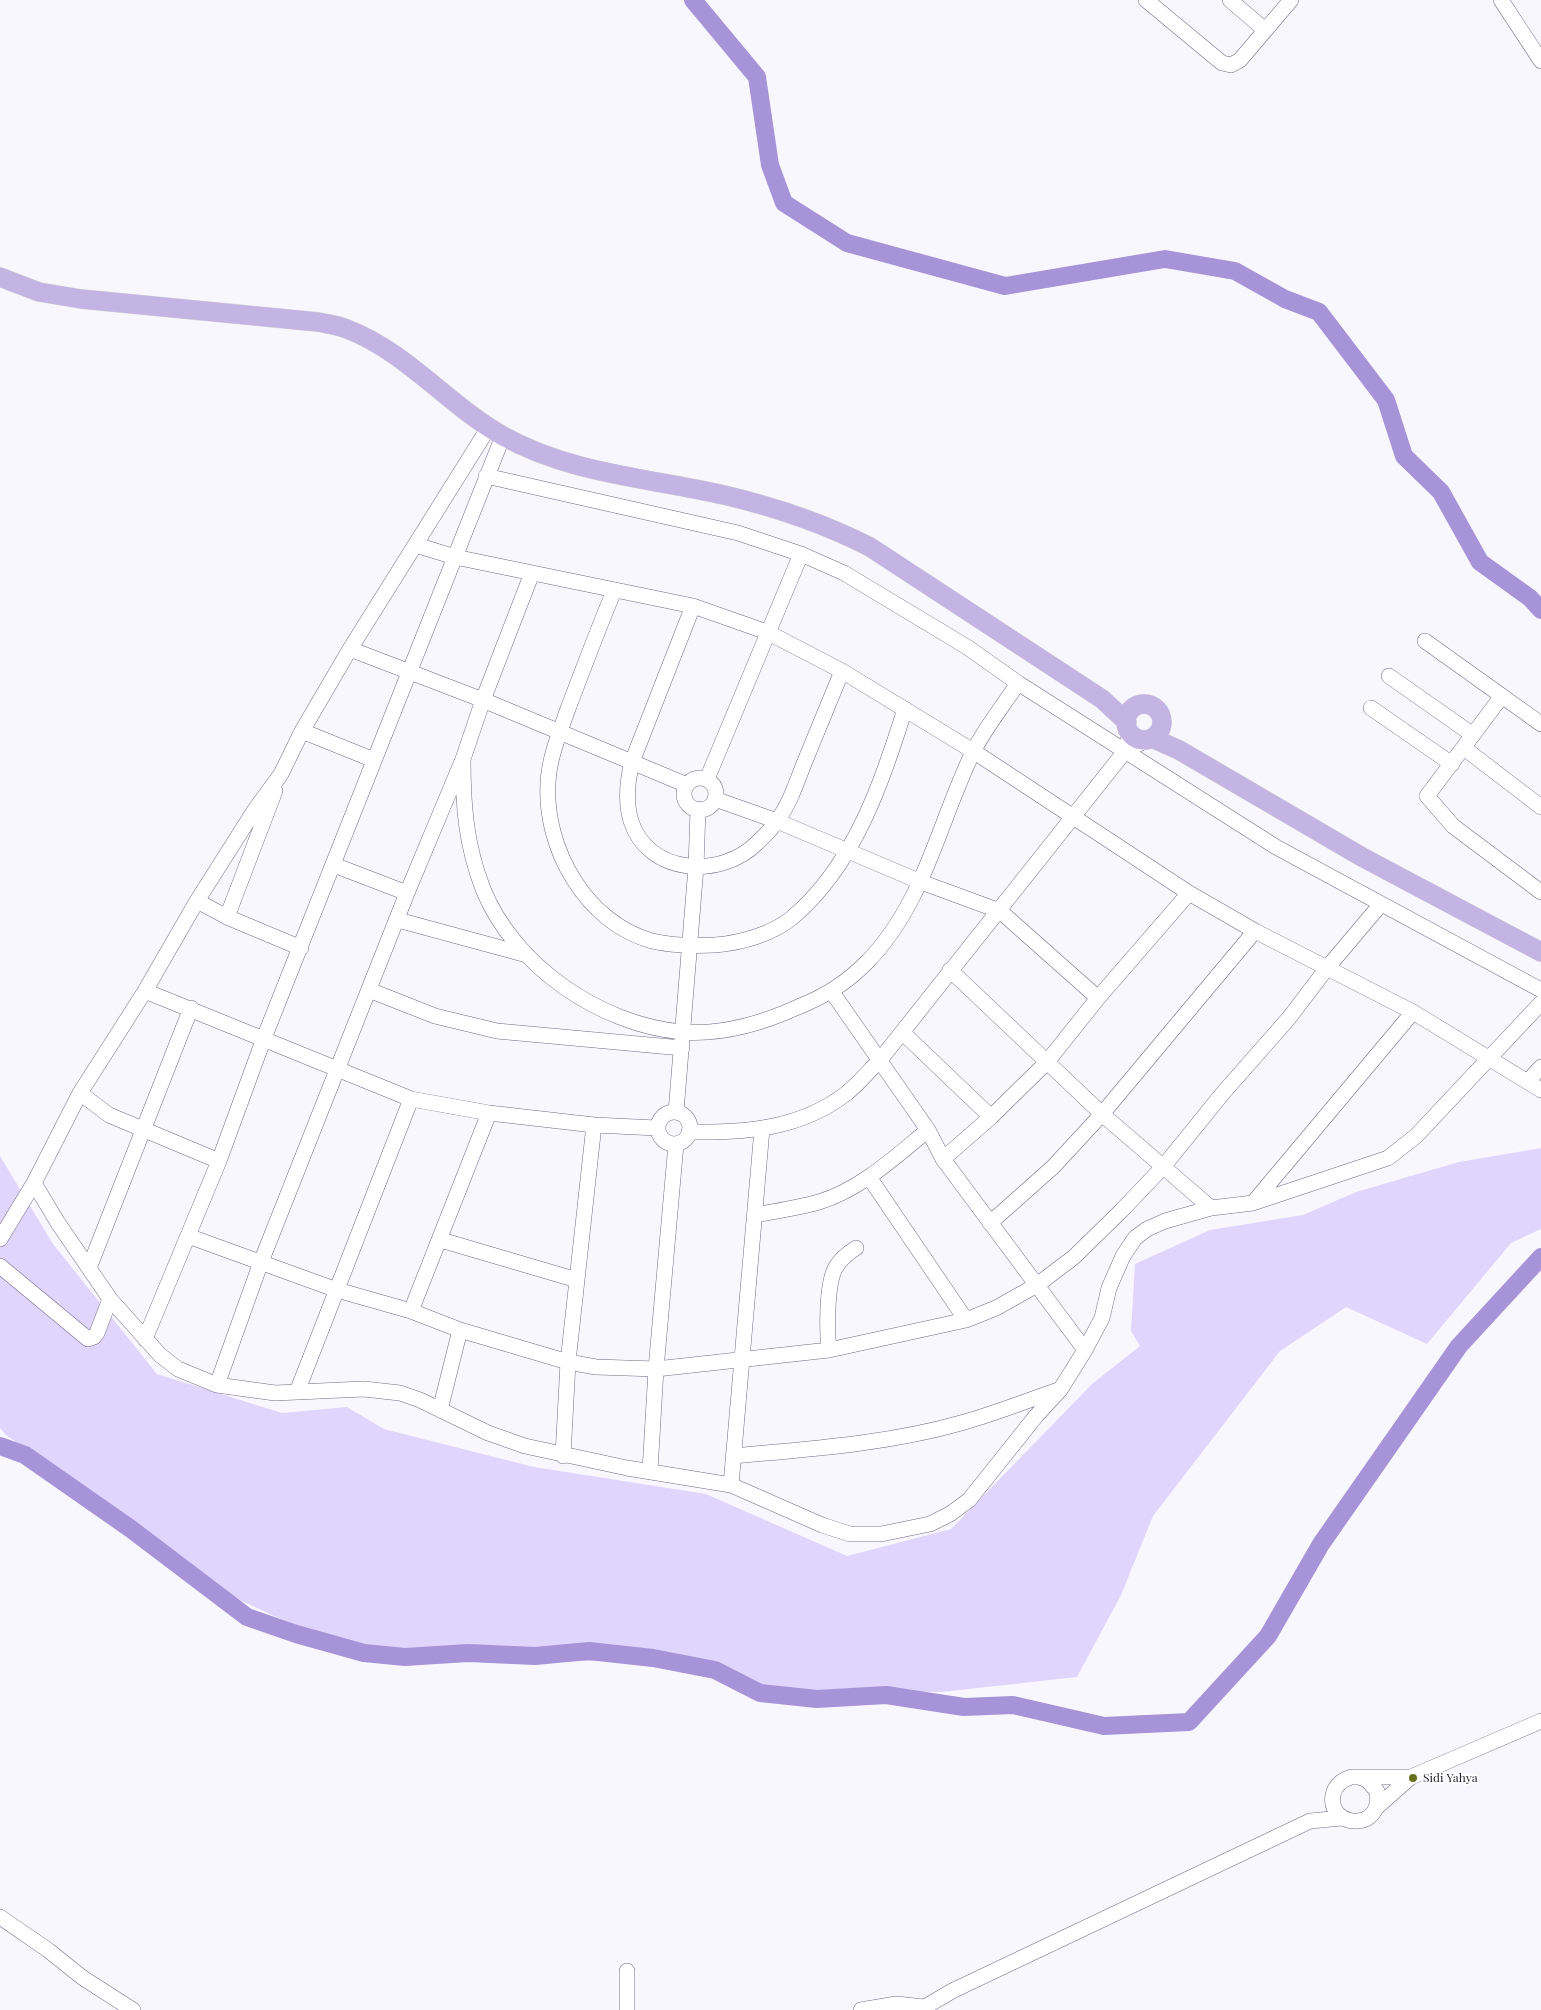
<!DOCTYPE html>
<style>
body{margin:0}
canvas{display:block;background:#f9f7fe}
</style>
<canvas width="1541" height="2010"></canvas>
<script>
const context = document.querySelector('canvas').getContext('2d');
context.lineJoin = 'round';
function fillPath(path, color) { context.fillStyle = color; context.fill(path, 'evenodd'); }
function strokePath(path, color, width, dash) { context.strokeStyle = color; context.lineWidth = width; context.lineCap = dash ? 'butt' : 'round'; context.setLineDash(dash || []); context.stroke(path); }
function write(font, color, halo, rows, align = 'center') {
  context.font = font + ' "Playfair Display",serif'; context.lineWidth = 4; context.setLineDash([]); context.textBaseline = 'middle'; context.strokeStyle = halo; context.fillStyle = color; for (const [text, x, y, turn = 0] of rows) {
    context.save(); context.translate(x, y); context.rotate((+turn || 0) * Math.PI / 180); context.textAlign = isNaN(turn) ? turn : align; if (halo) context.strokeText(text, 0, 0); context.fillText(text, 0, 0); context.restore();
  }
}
fillPath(new Path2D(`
 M1541 1148V1229L1511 1243 1427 1344 1346 1307 1280 1351 1153 1516 1121 1595 1077 1677 942 1692 770 1690 629 1661 369 1660 229 1595 6 1435 0 1428V1156L53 1244 157 1374 282 1413 347 1407 384 1429 534 1467 706 1494 847 1556 951 1529 1092 1384 1140 1346 1131 1331 1135 1264 1210 1230 1303 1215 1356 1192 1459 1162Z`), '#e0d5fd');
strokePath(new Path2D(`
 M693 0 757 77 770 165 784 203 847 243 1005 286 1165 259 1235 271 1285 299 1319 312 1386 400 1404 456 1441 492 1480 562 1530 598 1541 610
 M0 1446 25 1455 131 1529 247 1617 296 1634 364 1653 405 1657 468 1653 535 1656 589 1651 653 1658 715 1670 760 1693 817 1699 886 1695 964 1707 1013 1705 1104 1726 1189 1722 1268 1636 1321 1544 1459 1346 1541 1257`), '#a793d8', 18);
const minor = new Path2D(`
 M1146 0 1222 63 1231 65 1240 60 1291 0
 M1230 0 1265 30
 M1501 0 1541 61
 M486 476 738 533 801 554 844 573 967 647 1018 683 1276 847 1541 990
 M416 545 455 557 693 606 767 632 842 671 973 751 1189 893 1255 931 1413 1012 1541 1090
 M614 591C598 629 584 667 569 706 561 729 549 757 548 783 544 848 586 923 652 941 673 946 694 946 715 945 741 943 773 934 793 917 855 864 881 784 905 709
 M693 606 632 762C627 782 625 801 631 821 648 875 721 879 757 843 764 836 772 829 777 821 789 805 796 784 803 766 816 734 829 702 842 671
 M1425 641 1502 696
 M350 649 483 700 687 785
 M1389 676 1473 735
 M1371 708 1452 764
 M1541 724 1502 696 1427 796 1453 826 1541 892
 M302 731 374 760
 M1464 748 1541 807
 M1126 750 1130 732
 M463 759C463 806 466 845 483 889 514 966 601 1025 682 1032 721 1035 763 1023 798 1007 825 996 845 984 866 963 924 905 938 824 973 752 985 728 1003 706 1018 683
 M684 794a16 16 0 1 1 32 0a16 16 0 1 1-32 0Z
 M707 779 801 554
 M715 799 777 821 921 882 1000 911 1098 998
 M334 865 407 893
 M197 901 227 917 275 791
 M227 917 301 948
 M398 920 527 955
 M950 970 1102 1114 1211 1208
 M369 990 435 1016 497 1031 682 1048
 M145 991 411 1099 489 1113 594 1125 657 1128
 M832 992 928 1130 943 1159 1085 1350
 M902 1032 991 1117
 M1528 1081 1541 1067
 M80 1093 109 1115 219 1161
 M658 1128a16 16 0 1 1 32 0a16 16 0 1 1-32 0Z
 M676 1112 696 867 698 809
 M689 1132C745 1133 801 1129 847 1093 859 1083 869 1071 880 1060L1126 750 1147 740
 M943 1159 991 1117 1047 1062 1098 998 1189 893
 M869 1177 966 1320
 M34 1183 58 1223 110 1299 160 1355 178 1369 217 1385 275 1393 364 1389 400 1393 420 1400 488 1433 525 1446 627 1468 731 1485 822 1525 850 1534H881L930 1524 950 1514 969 1500 1036 1416 1060 1390 1085 1350 1102 1318 1109 1288 1123 1256 1135 1238 1147 1229 1165 1221 1211 1208 1253 1203 1388 1158 1416 1136 1541 1003
 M1253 1203 1413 1012
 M755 1215C776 1211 798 1208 819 1202 861 1189 895 1157 928 1130
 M990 1223 1053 1167 1102 1114 1255 931
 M188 1236 337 1290 411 1311 460 1330 568 1362 596 1367 656 1369 829 1350 966 1320 996 1308 1037 1285 1074 1257 1122 1210 1163 1167 1223 1093 1289 1018 1327 968 1381 904
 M0 1239 34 1183 80 1093 145 991 197 901 254 811 281 774 302 731 350 649 489 427
 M441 1240 577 1280
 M0 1266 88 1339 94 1337 97 1333 110 1299
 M89 1268 191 1008
 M411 1311 489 1113
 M145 1339 219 1161 264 1038 503 436
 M829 1350C827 1332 826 1283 836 1267 840 1260 848 1253 856 1248
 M217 1385 261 1262 407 893 463 759 483 700 532 573
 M297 1392 411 1099
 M440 1410 460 1330
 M563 1456 568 1362 594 1125
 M733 1456C809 1449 887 1444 961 1423 994 1414 1026 1401 1058 1390
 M650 1471 656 1369 676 1144
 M731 1485 762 1129
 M1359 1777 1367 1780 1377 1791C1384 1833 1327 1828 1333 1795 1335 1785 1342 1780 1351 1777H1411L1541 1721
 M1377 1807 1411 1777
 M0 1917 48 1950 83 1978 133 2010
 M627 1971V2010
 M861 2010 896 2004 924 2007
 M920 2010 952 1991 1310 1821 1342 1818`);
const major = new Path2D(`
 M0 277 39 292 81 299 318 322C328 324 338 325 347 329 407 352 448 405 503 436 571 474 650 478 724 495 775 507 823 523 870 547L1102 699 1127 722
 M1126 722a18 18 0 1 1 36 0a18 18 0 1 1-36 0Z
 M1152 738 1179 750 1362 857 1541 952`);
strokePath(minor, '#736b86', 16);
strokePath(major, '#d6d6d8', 20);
strokePath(minor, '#fff', 15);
strokePath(major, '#c3b4e3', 19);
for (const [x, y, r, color] of [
 [1413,1778,5,"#64701a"]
]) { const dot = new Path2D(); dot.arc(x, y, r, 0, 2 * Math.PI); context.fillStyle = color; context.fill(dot); strokePath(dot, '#fff', 2); }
write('12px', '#1c1924', '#fff', [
 ["Sidi Yahya",1423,1778]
], 'left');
</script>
